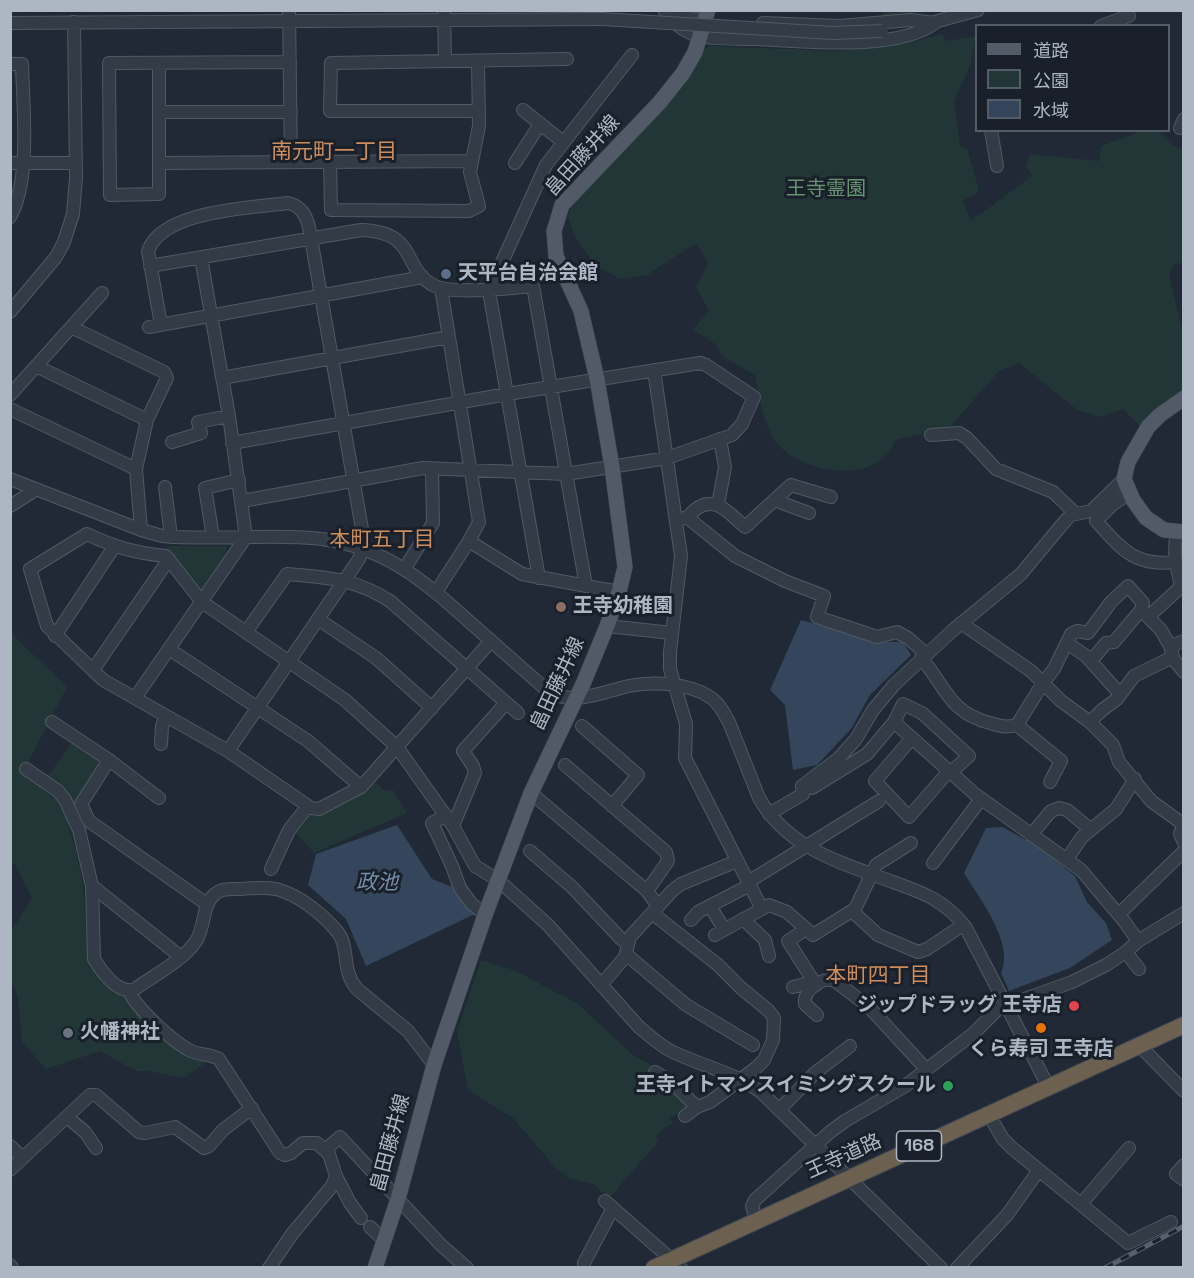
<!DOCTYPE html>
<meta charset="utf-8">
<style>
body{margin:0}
#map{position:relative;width:1194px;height:1278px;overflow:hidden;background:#202935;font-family:"Space Grotesk","Noto Sans JP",sans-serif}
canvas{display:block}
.frame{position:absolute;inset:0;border:12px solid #adb6c3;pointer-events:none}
.legend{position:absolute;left:975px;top:24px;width:195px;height:108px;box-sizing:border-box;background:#19202a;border:2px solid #545c67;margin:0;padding:8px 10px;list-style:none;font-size:18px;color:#adb6c3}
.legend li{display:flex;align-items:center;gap:12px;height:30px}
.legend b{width:30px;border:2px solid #545c67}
</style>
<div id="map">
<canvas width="1194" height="1278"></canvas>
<div class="frame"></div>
<ul class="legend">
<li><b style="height:8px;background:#515a66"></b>道路</li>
<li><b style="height:16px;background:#233637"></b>公園</li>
<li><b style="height:16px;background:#34455c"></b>水域</li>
</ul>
</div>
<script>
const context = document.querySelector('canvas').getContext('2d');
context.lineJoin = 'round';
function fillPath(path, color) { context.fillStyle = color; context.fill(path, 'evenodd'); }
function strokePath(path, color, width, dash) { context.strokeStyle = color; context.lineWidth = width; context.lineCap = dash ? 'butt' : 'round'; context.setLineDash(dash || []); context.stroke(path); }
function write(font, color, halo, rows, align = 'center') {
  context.font = font + ' "Space Grotesk","Noto Sans JP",sans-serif'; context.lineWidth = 6; context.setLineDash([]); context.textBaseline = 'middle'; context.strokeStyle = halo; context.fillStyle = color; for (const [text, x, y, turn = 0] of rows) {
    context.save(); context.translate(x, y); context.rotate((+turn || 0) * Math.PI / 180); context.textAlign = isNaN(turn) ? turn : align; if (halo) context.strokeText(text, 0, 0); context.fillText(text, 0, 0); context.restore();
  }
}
fillPath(new Path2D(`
 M882 10H938V11L883 16Z
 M941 34 947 41 976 36 970 66 954 101 960 146 968 151 979 191 963 201 971 221 1032 176 1026 167 1030 154 1099 161 1101 146 1146 130 1158 131 1173 146 1183 148V263L1174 264 1169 275 1183 334V394L1143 429 1123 409 1099 417 1076 409 1019 363 999 371 950 427 895 440C880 487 799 474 775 441 763 423 760 395 755 375L722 356 715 344 693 329 709 311 696 287 708 263 696 243 647 275 620 279 595 265 574 235 568 215 575 201 596 177 683 86 695 67 703 49 710 46 837 51 908 43Z
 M167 546H227L226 554 202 589 193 588Z
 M11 633 67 687 23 772 56 800 66 819 76 851 83 883 87 955 90 967 104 981 126 995 133 1007 212 1058 184 1078 148 1071H136L100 1051 46 1069 22 1042 18 998 11 978 10 933 32 898 15 864 11 863Z
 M73 741 97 757 99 767 74 809 46 779Z
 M372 780 385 791 393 790 407 813 314 853 292 829 305 810 314 816 361 794Z
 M481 960 514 970 578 1004 633 1055 657 1068 692 1107 670 1118 673 1124 665 1127 656 1137 659 1141 609 1198 593 1184 568 1178 554 1166 513 1118 468 1090 457 1032Z`), '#233637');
fillPath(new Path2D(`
 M801 620 884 642H903L911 655 870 695 851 729 817 765 793 770 785 705 770 690Z
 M397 825 432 879 455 888 477 913 366 966 346 919 308 885 316 854Z
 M1003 827 1040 848 1075 876 1087 902 1106 923 1112 940 1070 968 1009 991 1001 973C1015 943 979 898 964 873L986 828Z`), '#34455c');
const minor = new Path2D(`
 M289 10 291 162
 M444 10 445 61
 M664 10C670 20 681 29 692 34 708 40 737 38 755 39 803 41 896 52 935 23
 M677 10 692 19 706 20
 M10 23 602 19
 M763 23 840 26 910 20 935 23
 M927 24 978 10
 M1101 26 1129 16
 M159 63V194L110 195 109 63 290 62
 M10 64H22C23 106 31 181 10 217
 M523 110 563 142
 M479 111H330L331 63 567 59
 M159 112H291
 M1180 128 1184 119
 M991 130 997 166
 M330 162 331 210 469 211 479 206 470 172 479 126 478 61
 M10 163H76
 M159 163 471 161
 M515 163 540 124
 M150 266 361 230C420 232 400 269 435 286 454 295 511 288 533 286L586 586
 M10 312 56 257 64 242 73 214 76 178 74 22
 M161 325 148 251C162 210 251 208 288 203 301 206 306 215 309 227L362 529V549L359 559 228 751
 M71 327 164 372 167 378 147 420 136 469 141 530
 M149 327 423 277
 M36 366 147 420
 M654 370 681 556 670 652V669L686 724 685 758 762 909
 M222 378 449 337
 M10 395 102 293
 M10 409 136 469
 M931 435 959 433 967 438 996 469 1053 492 1076 514
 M172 442 201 433 198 422 229 416
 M232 443 507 394 700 363 706 365 754 397 742 424 732 435 667 458 566 474 423 468 242 501
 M10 479 141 530 162 536C215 541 269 533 322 539 388 548 426 583 473 625 498 647 524 670 549 692 575 706 602 692 629 686 653 681 689 683 710 697 719 703 724 713 729 722L759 798C788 849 842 863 893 882 924 893 946 901 966 928L1048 1086
 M165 487 171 537
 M1129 493 1112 505 1096 521C1121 548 1134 567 1175 562
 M774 500 809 513
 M718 505 725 467 720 439
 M10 506 37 489
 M688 518 735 556 785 581 824 596 817 617 877 637 897 632 908 638 926 654
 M680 519C689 518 690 514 696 509 715 494 731 515 745 527L791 485 831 497
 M1177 532C1173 552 1176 566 1181 585
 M213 537 205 488 239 480
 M469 541 522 574 619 592
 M405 568 433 523 432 469
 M539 578 489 291 546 165 632 55
 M436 592 469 541 479 522 441 288
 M1141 610 1161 630 1170 646 1174 660 1184 672
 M1148 617 1184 584
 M318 619 376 658 432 708
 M961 623 1031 671 1061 701 1090 722 1113 745 1119 762 1151 801 1183 824
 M607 626 672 633
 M246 632 287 574C329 578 353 578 390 601L518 713
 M55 636 114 547
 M491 641 361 787 319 809 311 808 228 751 103 680 47 626 30 569 87 534C114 547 135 553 166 556L202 602 345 700 397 747 453 826 475 866 498 880 548 925 639 1027C650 1036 660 1046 673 1052 702 1066 736 1073 762 1093L941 1268
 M1067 643 1086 656 1120 694
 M1170 646 1184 641
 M169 649 308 741 361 787
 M921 658C946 686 948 712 990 723 1000 726 1006 728 1017 725L1043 683 1054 669 1071 634 1077 631 1088 633 1111 602 1128 586 1143 603 1141 610 1114 642 1106 643 1091 661
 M93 670 169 559
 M135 698 246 537 229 416 201 258
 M52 722 109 760 159 798
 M894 722 976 795 1081 870 1124 921 1138 941
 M1090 722 1102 710 1117 699 1134 676 1173 657
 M1017 725 1061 761 1050 782
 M582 726 638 775 612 806
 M912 738 875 781 909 817 949 771
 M161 744 162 726 166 716
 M109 760 81 804 89 821 208 905
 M565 765 666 852 668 861 647 891
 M26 769 58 791 65 800 79 830 92 886 94 959C102 972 118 995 135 989 153 976 184 960 196 941 205 928 202 905 214 895 221 888 231 889 240 889 252 888 265 887 276 889 299 895 321 913 336 930 351 947 340 969 357 989L408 1031 434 1065
 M812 788 867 754 894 722 903 704 922 713 969 756 951 772
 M531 793 647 891 658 906
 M769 814 803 794 802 786 839 758 856 739 873 710 894 685 952 631 1021 574 1065 521 1071 515 1091 511 1124 479
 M446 815 432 823 452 866 460 888 471 903 485 915
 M1184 823 1180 834 1184 843
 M453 826 475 773 473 766 463 751 506 703
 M1031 835 1051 811 1059 808 1067 810 1090 829
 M530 851 572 887 621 939 627 943
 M1067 859 1082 837 1116 809 1135 779
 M933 863 981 799
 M271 869 289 830 308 806
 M748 882 879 801
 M92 886 181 957
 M710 906 724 929
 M852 911 878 935 918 952 927 949 963 925
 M652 913 718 965 741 988 769 1011 774 1018 773 1040 764 1060 756 1068 710 1102 697 1107 685 1116
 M1119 914 1184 851
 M743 919 765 940 769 956
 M691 920 698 912 750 885
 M806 929 788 941 816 985
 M715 935 769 905 787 912 813 935 855 909 876 865 911 843
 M1126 952 1139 969
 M626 954 686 1005 753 1045
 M601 985 625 957 630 937 673 890 681 884 737 861
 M793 987 805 984 816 985
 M129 991C136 1008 174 1043 191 1051 200 1055 210 1054 219 1059L280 1153 285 1155 291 1153 303 1143H317L329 1154 336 1176 332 1186 292 1234 269 1268
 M817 1015 805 1004C803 990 822 976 835 981L869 1007 926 1069
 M1140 1046 1184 1091
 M655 1072 670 1081 697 1107
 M779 1110 815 1073 850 1046
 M989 1115 1003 1139 1012 1148 1128 1243 1171 1222
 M67 1117 85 1132 96 1148
 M10 1146 23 1158
 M326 1149 340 1137 441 1245 467 1268
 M1184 1165 1176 1174 1184 1180
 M10 1170 90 1095H96L139 1132 145 1133 175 1127 204 1148 209 1146 223 1130 252 1108
 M336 1176 350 1203 361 1218
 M605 1201 681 1268
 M1081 1204 1129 1148
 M756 1220 752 1206 755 1200 830 1132 845 1121 905 1086 974 1033 999 1008 1072 982 1106 965 1126 952 1138 941 1184 913
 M370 1227 384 1240
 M10 1265 12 1268
 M584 1268V1263L613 1208
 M957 1268 1007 1215 1039 1170`);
const major = new Path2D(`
 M1184 398 1160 415 1148 427 1128 462 1124 479 1133 500 1146 518 1164 530 1184 532
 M375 1268 398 1199 434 1065 485 915 531 793 583 684 607 626 619 592 625 567 612 467 597 379 581 311 556 256 554 231 562 205 660 102 683 73 695 52 708 10`);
const highway = new Path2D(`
 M654 1268 1184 1025`);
strokePath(minor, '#515964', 14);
strokePath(major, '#3d444f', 16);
strokePath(highway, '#3e4650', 18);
strokePath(minor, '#333b46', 12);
strokePath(major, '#515a66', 15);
strokePath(highway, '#6c6151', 16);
const rail = new Path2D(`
 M1105 1268 1184 1226`);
strokePath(rail, '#555f6d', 5);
strokePath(rail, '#19202a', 3, [9]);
const minorBridge = new Path2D(`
 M602 19 833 33 882 31`);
strokePath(minorBridge, '#515964', 14, []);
strokePath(minorBridge, '#333b46', 12);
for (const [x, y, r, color] of [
 [446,274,6,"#5c6f8a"],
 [561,607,6,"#8d6e63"],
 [1074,1006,6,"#e0444e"],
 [1041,1028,6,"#e8710a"],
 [68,1033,6,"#6b7280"],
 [948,1086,6,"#2e9e5b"]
]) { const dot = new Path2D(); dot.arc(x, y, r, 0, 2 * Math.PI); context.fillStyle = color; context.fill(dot); strokePath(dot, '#19202a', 2); }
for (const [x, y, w] of [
 [919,1146,45]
]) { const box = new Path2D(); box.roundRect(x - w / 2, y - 15, w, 30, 4.5); context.fillStyle = '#19202a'; context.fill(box); strokePath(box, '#adb6c3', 1.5); }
write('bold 18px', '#adb6c3', null, [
 ["168",919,1146]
]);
write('20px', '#adb6c3', '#19202a', [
 ["畠田藤井線",583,156,-48],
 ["畠田藤井線",558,684,-65],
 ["畠田藤井線",391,1143,-75],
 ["王寺道路",844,1157,-24]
]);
write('20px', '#669270', '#19202a', [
 ["王寺霊園",826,190]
]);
write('bold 20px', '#adb6c3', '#19202a', [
 ["天平台自治会館",458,274],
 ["王寺幼稚園",573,607],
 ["ジップドラッグ 王寺店",1062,1006,"right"],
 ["火幡神社",80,1033],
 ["くら寿司 王寺店",1041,1050,"center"],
 ["王寺イトマンスイミングスクール",936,1086,"right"]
], 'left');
write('21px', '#ce8d5d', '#19202a', [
 ["南元町一丁目",334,152],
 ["本町五丁目",382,540],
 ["本町四丁目",878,976]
]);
write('italic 21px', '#768daa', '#19202a', [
 ["政池",377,883]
]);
</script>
